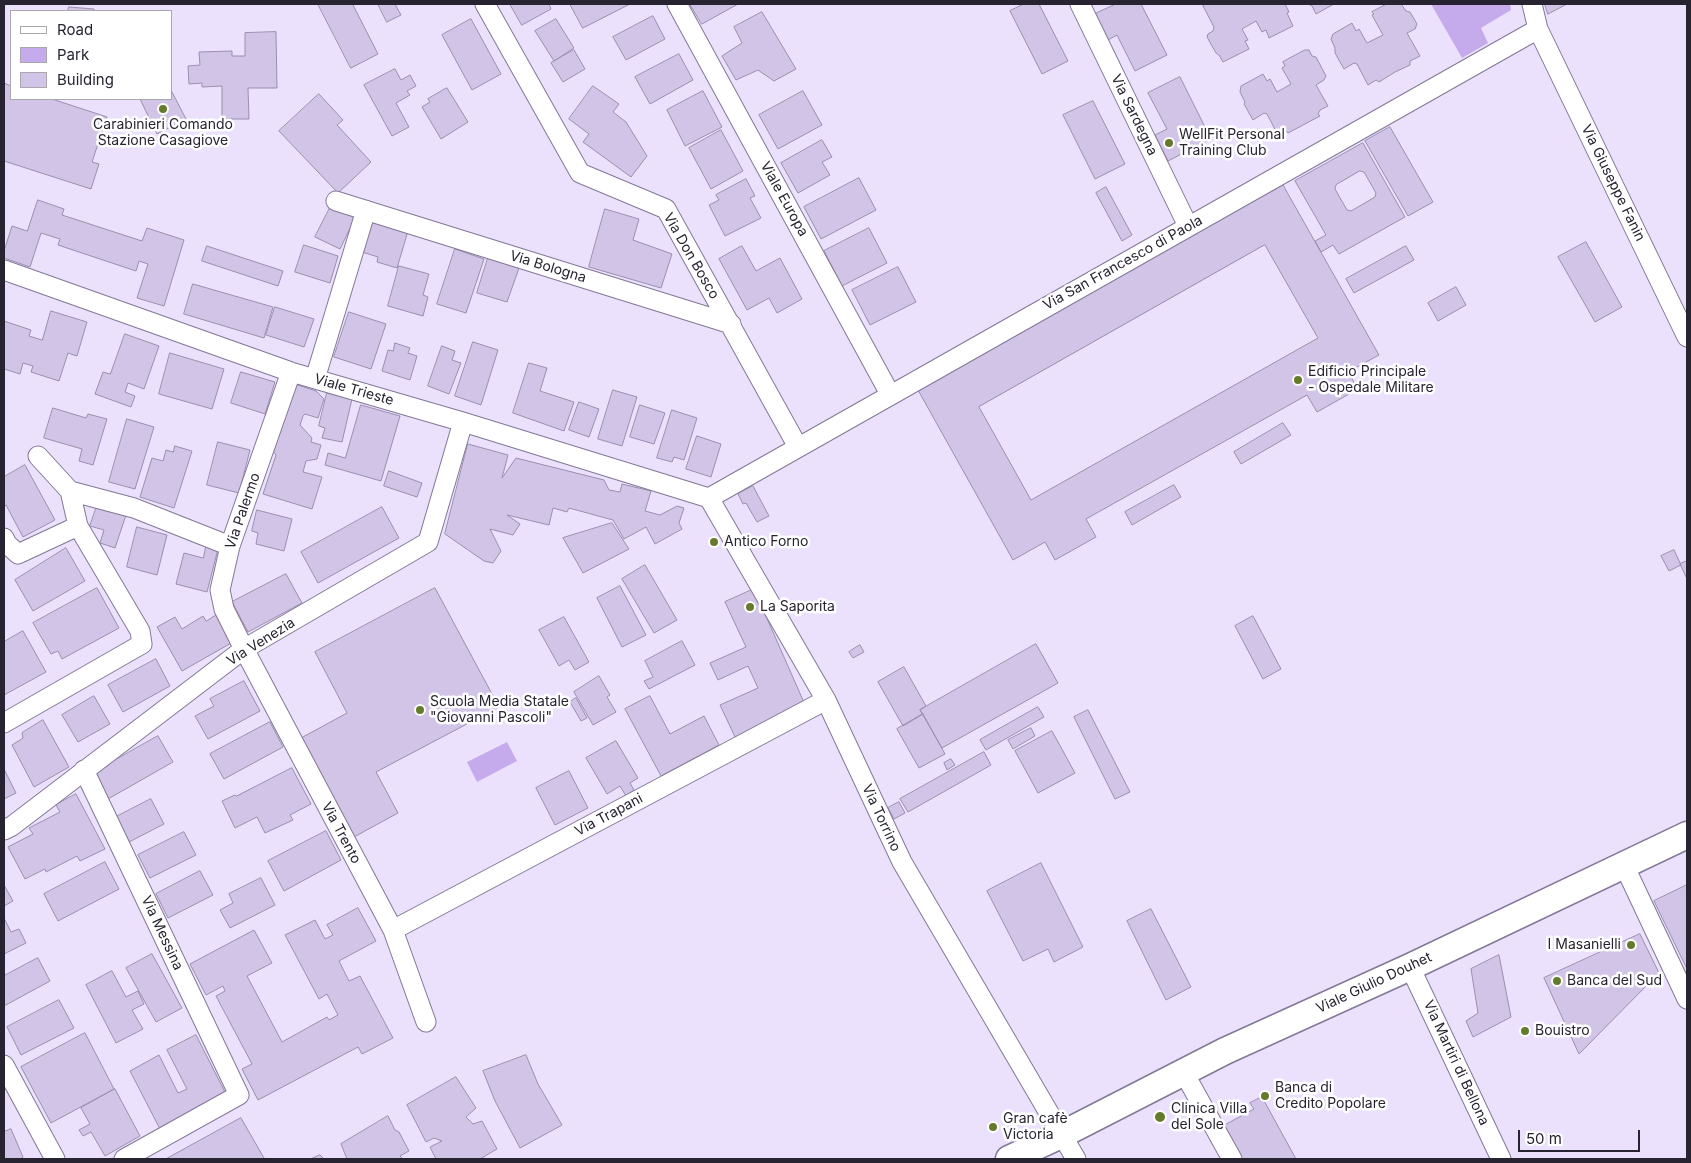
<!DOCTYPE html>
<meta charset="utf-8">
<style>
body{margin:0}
#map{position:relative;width:1691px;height:1163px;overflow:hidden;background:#ece1fd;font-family:Inter,sans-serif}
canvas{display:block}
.frame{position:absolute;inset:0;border:5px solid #282330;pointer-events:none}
.legend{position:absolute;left:10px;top:10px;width:162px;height:90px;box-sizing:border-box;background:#fff;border:1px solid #a9a7ac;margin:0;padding:6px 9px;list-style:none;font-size:15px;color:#282330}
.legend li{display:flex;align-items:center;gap:10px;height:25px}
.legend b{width:25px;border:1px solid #a9a7ac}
.scale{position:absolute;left:1518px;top:1130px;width:122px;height:22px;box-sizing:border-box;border:2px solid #282330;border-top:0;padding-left:6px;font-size:15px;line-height:18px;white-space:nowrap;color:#282330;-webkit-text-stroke:4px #fff;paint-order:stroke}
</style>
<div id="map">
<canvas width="1691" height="1163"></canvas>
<div class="frame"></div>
<ul class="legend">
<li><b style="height:6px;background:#fff"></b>Road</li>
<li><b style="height:14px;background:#c6abec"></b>Park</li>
<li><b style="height:14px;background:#d1c4e6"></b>Building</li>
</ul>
<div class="scale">50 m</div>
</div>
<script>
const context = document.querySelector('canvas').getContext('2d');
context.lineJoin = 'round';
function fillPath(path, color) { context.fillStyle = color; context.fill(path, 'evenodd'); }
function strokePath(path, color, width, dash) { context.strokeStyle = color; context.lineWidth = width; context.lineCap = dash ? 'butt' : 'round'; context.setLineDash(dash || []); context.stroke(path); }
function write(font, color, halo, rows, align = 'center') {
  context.font = font + ' Inter,sans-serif'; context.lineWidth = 5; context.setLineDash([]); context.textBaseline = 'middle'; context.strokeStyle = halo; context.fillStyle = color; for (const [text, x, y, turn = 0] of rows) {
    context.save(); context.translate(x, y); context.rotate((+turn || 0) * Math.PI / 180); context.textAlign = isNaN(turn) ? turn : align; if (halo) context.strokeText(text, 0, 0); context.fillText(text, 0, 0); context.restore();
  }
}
fillPath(new Path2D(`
 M1431 4H1510L1511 10 1481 28 1488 43 1462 58Z
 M507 742 517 761 477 782 467 762Z`), '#c6abec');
const building = new Path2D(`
 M318 4H356L353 5 378 54 351 68Z
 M378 4H395L401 15 387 22Z
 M510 4H549L551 9 522 25Z
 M570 4H630L583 28Z
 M690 4H738L702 24Z
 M1024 4H1039L1068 61 1042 74 1010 11Z
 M1116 4H1141L1167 55 1135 71 1117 35 1108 40 1095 14Z
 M1206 4H1285L1289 12 1287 13 1293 26 1269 38 1266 30 1262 32 1256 21 1242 29 1248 40 1245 41 1249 49 1223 62 1219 55 1216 53 1207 37 1208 34 1213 31 1214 27 1203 6Z
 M1308 4H1334L1316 14 1312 6Z
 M1387 4H1401L1406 11 1410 12 1417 24 1415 29 1407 33 1420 56 1410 61V65L1395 72 1379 82 1376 80 1368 85 1357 64 1354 63 1344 69 1335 53V48L1331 39 1333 34 1352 23 1356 31 1359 29 1367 43 1383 35 1372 15 1374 14 1372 12Z
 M1545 4H1567L1548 14Z
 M69 7 94 9V11H68Z
 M762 12 796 69 774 81 758 70 736 80 722 56 742 43 734 27Z
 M653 16 665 39 626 60 613 37Z
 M471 19 501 74 472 90 442 35Z
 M556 19 574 48 554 61 535 31Z
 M276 32 277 88H248L249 119H222V86L202 87V83L189 84 188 66 200 65 199 52 232 51V56H245V33Z
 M574 50 585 69 563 82 551 63Z
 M1305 50H1309L1312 56 1316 57 1326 76 1324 80 1316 85 1328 106 1320 110 1318 114 1320 116 1288 133 1286 131 1278 135 1267 114 1264 113 1253 120 1244 104 1245 102 1240 92 1241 86 1263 74 1267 81 1270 79 1277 92 1291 84 1282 68 1285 66 1283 62Z
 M679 54 693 80 650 104 635 77Z
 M395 69 401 80 410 75 416 86 407 91 410 95 396 103 409 127 392 136 364 85Z
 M1180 77 1211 139 1168 161 1155 135 1167 129 1148 93Z
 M4 83 11 86V99H52L107 117 92 162 99 164 91 189 4 161Z
 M593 86 619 104 613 112 626 122 647 156 631 177 583 142 589 134 569 119Z
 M447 88 468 122 441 139 422 107 430 102 428 99Z
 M171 90 186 119 157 134 140 99H171Z
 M703 91 722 127 685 146 667 110Z
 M803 91 822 125 778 149 759 115Z
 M319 94 343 120 337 125 371 162 338 193 279 131Z
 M1093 101 1125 164 1095 179 1063 115Z
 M1390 127 1433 202 1408 216 1365 141Z
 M721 130 743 171 711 189 689 148Z
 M822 140 832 157 822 162 830 175 798 193 781 163Z
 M1363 143 1405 217 1339 254 1333 245 1321 252 1315 241 1326 235 1295 181ZM1360 171 1364 172 1376 193 1375 197 1351 211 1347 210 1335 189 1336 185Z
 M859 178 876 210 821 239 804 207Z
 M746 179 755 196 750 198 761 218 725 236 709 205 719 200 716 195Z
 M1283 185 1379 355 1348 372 1358 389 1317 412 1307 395 1086 519 1096 537 1055 560 1045 542 1013 560 918 390ZM1265 245 1318 338 1031 500 979 407Z
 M1106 187 1132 235 1122 241 1096 193Z
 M38 200 64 209 62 215 142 241 147 228 184 240 164 306 137 298 148 264 139 261 136 271 58 245 60 239 41 233 30 267 4 258V251L12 226 27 231Z
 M332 204 356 216 340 249 315 237Z
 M605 209 639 219 633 240 672 254 661 288 589 267Z
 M371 220 408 231 397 268 377 262 378 257 362 252Z
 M869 228 887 263 842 286 824 251Z
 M1586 242 1622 307 1595 322 1558 257Z
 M304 245 338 256 330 283 295 272Z
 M207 246 283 271 278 286 202 261Z
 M742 246 756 271 780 258 802 299 777 313 769 298 747 310 719 259Z
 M1406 246 1414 260 1354 293 1346 279Z
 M455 249 484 259 466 313 437 304Z
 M488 258 519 268 507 302 477 293Z
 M399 266 429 274 423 295 428 297 423 316 388 306Z
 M898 267 916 302 870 325 852 290Z
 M193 284 273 307 264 338 184 314Z
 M1456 287 1466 305 1438 321 1428 303Z
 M275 307 314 319 304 347 266 335Z
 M51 311 87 322 77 356 68 353 59 381 31 372 33 366 23 363 20 374 4 369V321L31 330 29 336 42 340Z
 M349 312 386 324 371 369 334 357Z
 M125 334 159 346 144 389 128 383 125 392 135 396 131 407 95 394 103 372 110 374Z
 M473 342 498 350 481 405 455 396Z
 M395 343 410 348 408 353 417 356 410 380 382 371 388 350 393 351Z
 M442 346 455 351 452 360 461 363 449 394 428 386Z
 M170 353 224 369 212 409 159 394Z
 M529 363 547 368 540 391 574 402 564 431 513 413Z
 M241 372 275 382 265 414 231 403Z
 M292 383 316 391 324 399 318 418 305 414 303 416 300 425 312 438 311 442 321 445 317 459 306 461 303 472 322 477 312 509 263 494 276 455 272 450Z
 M613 390 637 397 622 446 598 439Z
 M327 393 352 399 342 442 322 438 325 428 319 426Z
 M579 402 599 409 589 437 569 430Z
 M361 405 400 416 381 481 325 465 328 453 345 458Z
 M640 405 665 413 654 444 630 437Z
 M53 408 86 418 88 414 107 419 93 465 79 461 82 449 44 438Z
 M672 410 697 418 684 460 674 457 672 462 657 458Z
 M127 419 154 427 135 489 109 482Z
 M1283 423 1291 435 1241 464 1234 452Z
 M697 436 721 444 711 477 686 469Z
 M218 442 250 450 239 493 207 485Z
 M468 444 508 455 502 478 516 458 604 480 609 490 620 492 622 484 651 491 645 511 660 515 677 506 684 508 679 523 682 529 655 544 646 527 624 539 613 520 569 508 567 512 553 508 549 525 507 515 520 524 513 535 490 529 501 551 493 563 484 561 445 534Z
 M175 446 192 451 174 508 140 497 152 458 163 461 166 450 173 452Z
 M25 465 55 520 23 537 6 505 5 506 4 505V477Z
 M389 471 422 483 417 497 384 486Z
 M1174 485 1181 497 1132 525 1125 512Z
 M753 486 769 516 757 522 746 503 743 504 738 494Z
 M97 506 126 515 115 548 100 543 104 530 90 526Z
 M382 507 399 538 318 583 301 552Z
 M257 510 292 519 284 551 256 544 258 533 252 531Z
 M612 523 629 549 583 573 563 538Z
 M137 527 167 535 157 575 127 567Z
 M207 542 219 545 207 592 176 584 184 553 203 558Z
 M66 548 85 581 33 611 15 580Z
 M1674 550 1681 565 1669 571 1661 556Z
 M1687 561V579L1680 564Z
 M645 565 677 620 654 633 622 579Z
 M286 574 302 603 248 632 232 602Z
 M620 586 646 635 622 647 597 598Z
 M97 588 119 628 62 659 58 651 51 654 33 623Z
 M435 588 499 707 376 772 398 813 354 837 301 738 347 713 315 652Z
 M754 589 806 707 736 739 720 705 758 688 748 666 718 680 710 663 746 647 725 602Z
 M218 614 233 642 182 671 157 627 175 617 182 629 203 616 206 621Z
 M1253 616 1281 669 1263 679 1235 626Z
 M564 617 589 662 575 670 569 660 559 666 539 630Z
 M23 631 46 672 4 695V642Z
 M682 641 695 665 649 689 644 681 653 677 645 661Z
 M1036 644 1058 683 942 748 920 710Z
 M860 645 864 652 853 658 849 652Z
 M156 659 170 686 123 712 108 685Z
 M904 667 926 706 920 710 923 714 903 726 878 682Z
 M599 676 610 695 607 697 616 712 593 725 574 692Z
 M244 681 260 711 208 739 195 716 214 706 210 699Z
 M94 696 110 724 78 742 62 715Z
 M650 696 670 734 704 716 719 745 661 776 625 709Z
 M576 698 587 718 581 721 570 702Z
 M1038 707 1044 717 986 750 980 740Z
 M1088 710 1130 792 1115 799 1074 717Z
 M923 714 945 754 919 768 897 729Z
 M43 720 69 767 34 787 12 745 23 738 22 733Z
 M270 722 283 747 224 779 210 754Z
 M1031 728 1035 736 1013 749 1008 740Z
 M1052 731 1075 773 1038 793 1015 751Z
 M158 736 173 762 101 803 89 775Z
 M616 741 638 778 630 783 634 790 626 796 620 786 607 794 586 758Z
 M984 752 991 765 908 812 900 799Z
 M951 759 955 765 947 770 944 763Z
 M292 768 311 804 290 815 293 820 265 833 257 817 235 828 222 801 235 795 236 796Z
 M4 769 16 793 4 799Z
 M569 771 588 808 555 825 536 788Z
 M76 794 105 849 80 861 77 856 46 872 45 869 25 879 8 847 33 834 29 828 60 812 56 805Z
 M151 799 164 824 129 842 116 817Z
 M899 802 905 813 894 819 888 808Z
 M326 831 341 860 284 891 268 861Z
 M184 832 196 855 150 878 138 855Z
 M105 862 119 889 58 921 44 894Z
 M1041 863 1083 947 1054 962 1048 949 1023 961 987 891Z
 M200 871 213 895 168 918 156 894Z
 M261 878 275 905 230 928 220 910 233 903 229 894Z
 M4 885 13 901 4 906Z
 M1687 885V969L1654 901Z
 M358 908 376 941 339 961 349 981 360 976 393 1038 362 1054 358 1047 258 1100 242 1069 252 1064 216 996 225 991 223 986 206 995 190 964 254 930 272 963 247 976 282 1042 327 1017 329 1020 338 1015 327 994 319 999 285 935 315 920 325 939 333 935 327 925Z
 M1151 909 1191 987 1166 1000 1127 921Z
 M4 918 11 932 19 929 26 943 4 954Z
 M1640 934 1659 973 1579 1054 1544 978Z
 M152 954 182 1008 156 1022 126 968Z
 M1499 955 1511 1017 1473 1037 1466 1021 1478 1013 1471 969Z
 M38 958 50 981 4 1006V976Z
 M112 971 126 997 138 991 144 1004 132 1010 143 1029 116 1043 86 985Z
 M59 1000 74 1028 21 1055 7 1027Z
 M85 1033 114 1089 51 1123 21 1067Z
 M196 1035 226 1094 160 1129 130 1071 159 1055 178 1093 187 1089 167 1050Z
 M526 1055 538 1084 562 1125 520 1148 495 1101 483 1071Z
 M456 1077 476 1108 466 1117 473 1124 482 1121 497 1149 480 1159H436L430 1147 442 1141 434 1138 426 1142 407 1105Z
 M115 1089 140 1136 105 1156 91 1132 83 1136 79 1130 90 1124 81 1108Z
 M1262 1097 1296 1159H1239L1221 1127 1254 1109 1250 1103Z
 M388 1116 395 1130 399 1132 409 1151 400 1156 403 1159H347L341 1144Z
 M241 1118 264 1158 262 1159H166Z
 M11 1129 23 1157 20 1159H4V1132Z
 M320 1155 324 1159H311Z`);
fillPath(building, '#d1c4e6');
strokePath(building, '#9a8eae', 1);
const minor = new Path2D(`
 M485 4 580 173 666 209 798 447
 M677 4 890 394
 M1080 4 1188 226
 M1532 4 1538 29 1687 337
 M336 201 731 324
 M4 270 291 372 463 422 709 498
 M291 372 230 546 220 590 224 609 244 649 393 930 426 1022
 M315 379 366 210
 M70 491 134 508 230 546
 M709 498 1538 29
 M709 498 826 700 902 862 1076 1159
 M4 538 7 544 18 554 78 526
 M4 723 142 644 140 631 78 526 70 491 38 456
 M84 770 239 1095 124 1159
 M4 830 12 826 244 649 428 542 463 422
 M1624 865 1687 999
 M393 930 826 700
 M1410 967 1501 1159
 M4 1065 55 1159
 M1183 1071 1232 1159`);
const secondary = new Path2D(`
 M1009 1159 1063 1134 1225 1051 1410 967 1687 835`);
strokePath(minor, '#837796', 21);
strokePath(secondary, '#837796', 29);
strokePath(minor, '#fff', 19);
strokePath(secondary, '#fff', 26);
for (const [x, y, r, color] of [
 [163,109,5,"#657b2c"],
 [1169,143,5,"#657b2c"],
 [1298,380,5,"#657b2c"],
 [714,542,5,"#657b2c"],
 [750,607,5,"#657b2c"],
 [420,710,5,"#657b2c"],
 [1631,945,5,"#657b2c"],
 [1557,981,5,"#657b2c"],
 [1525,1031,5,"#657b2c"],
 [1265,1096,5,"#657b2c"],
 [1160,1117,6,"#657b2c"],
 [993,1127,5,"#657b2c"]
]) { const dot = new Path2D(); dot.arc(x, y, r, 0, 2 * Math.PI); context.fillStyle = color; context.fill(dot); strokePath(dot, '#fff', 2); }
write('14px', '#282330', '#fff', [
 ["Via Sardegna",1134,115,64],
 ["Via Giuseppe Fanin",1613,183,64],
 ["Viale Europa",784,199,61],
 ["Via Don Bosco",691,256,60],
 ["Via San Francesco di Paola",1123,263,-29],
 ["Via Bologna",548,267,17],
 ["Viale Trieste",354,390,16],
 ["Via Palermo",243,511,-71],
 ["Via Venezia",261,642,-32],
 ["Via Trapani",609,815,-28],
 ["Via Torrino",881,818,65],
 ["Via Trento",341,833,62],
 ["Via Messina",162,933,65],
 ["Viale Giulio Douhet",1374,983,-25],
 ["Via Martiri di Bellona",1456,1063,65]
]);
write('14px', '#282330', '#fff', [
 ["Carabinieri Comando",163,125,"center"],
 ["Stazione Casagiove",163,141,"center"],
 ["WellFit Personal",1179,135],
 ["Training Club",1179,151],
 ["Edificio Principale",1308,372],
 ["- Ospedale Militare",1308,388],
 ["Antico Forno",724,542],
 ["La Saporita",760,607],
 ["Scuola Media Statale",430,702],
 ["\"Giovanni Pascoli\"",430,718],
 ["I Masanielli",1621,945,"right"],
 ["Banca del Sud",1567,981],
 ["Bouistro",1535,1031],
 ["Banca di",1275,1088],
 ["Credito Popolare",1275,1104],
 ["Clinica Villa",1171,1109],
 ["del Sole",1171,1125],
 ["Gran cafè",1003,1119],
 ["Victoria",1003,1135]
], 'left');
</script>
